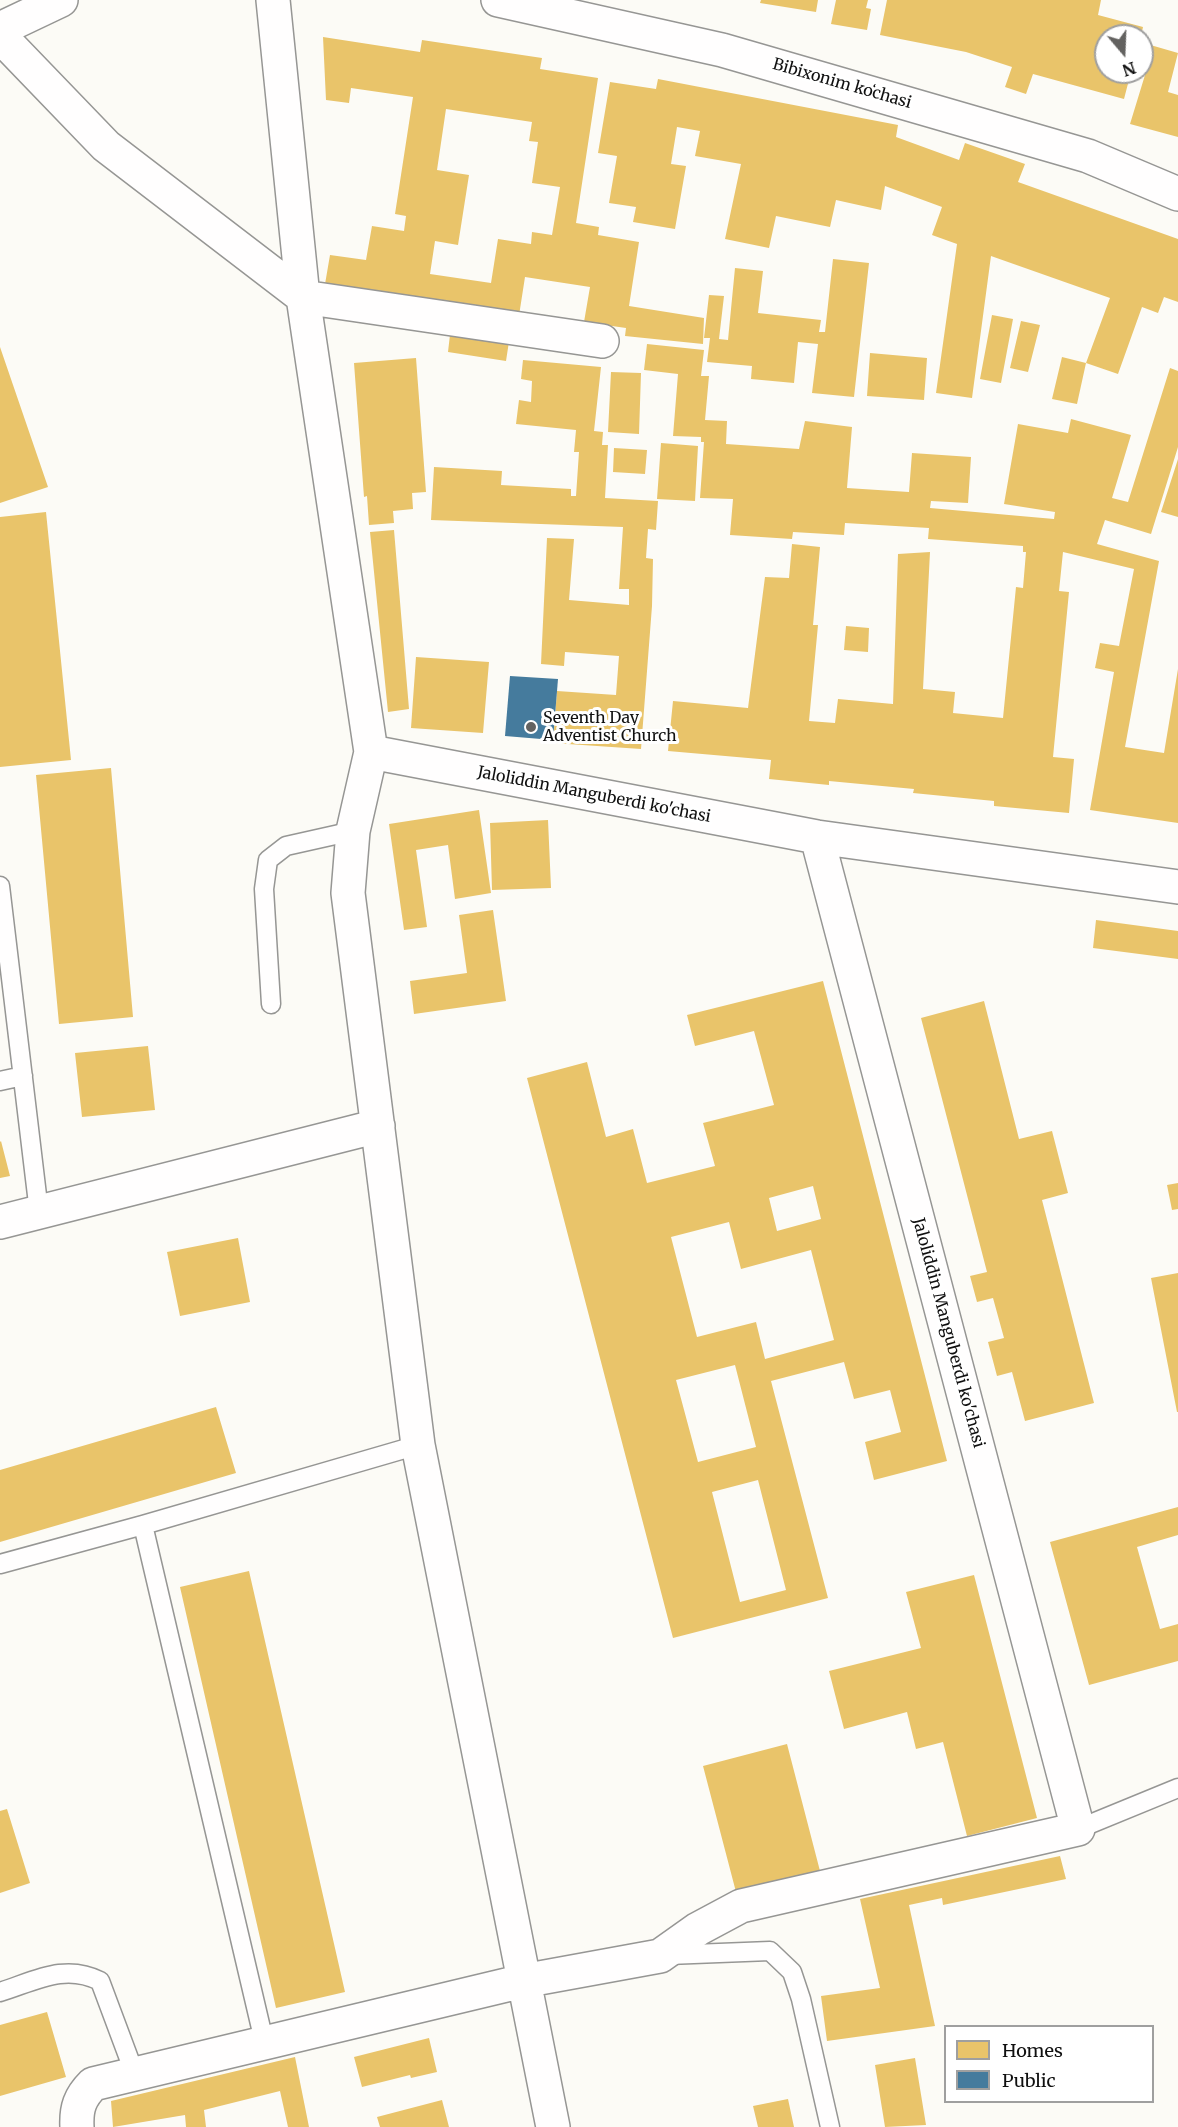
<!DOCTYPE html>
<meta charset="utf-8">
<style>
body{margin:0}
#map{position:relative;width:1178px;height:2127px;overflow:hidden;background:#fcfbf6;font-family:Merriweather,serif}
canvas{display:block}
.legend{position:absolute;left:944px;top:2025px;width:210px;height:78px;box-sizing:border-box;background:#fff;border:2px solid #9f9f9f;margin:0;padding:8px 10px;list-style:none;font-size:18px;color:#101010}
.legend li{display:flex;align-items:center;gap:12px;height:30px}
.legend b{width:30px;border:2px solid #9f9f9f}
.north{position:absolute;left:1094px;top:24px;width:60px;height:60px;box-sizing:border-box;background:#fff;border:2px solid #9f9f9f;border-radius:50%;rotate:161deg;font-size:16px;font-weight:700;line-height:24px;text-align:center;color:#101010}
.north::after{content:'';display:block;margin:auto;width:21px;height:27px;background:#636260;clip-path:polygon(50% 0,100% 100%,50% 72%,0 100%)}
</style>
<div id="map">
<canvas width="1178" height="2127"></canvas>
<ul class="legend">
<li><b style="height:16px;background:#e9c46a"></b>Homes</li>
<li><b style="height:16px;background:#457b9d"></b>Public</li>
</ul>
<div class="north">N</div>
</div>
<script>
const context = document.querySelector('canvas').getContext('2d');
context.lineJoin = 'round';
function fillPath(path, color) { context.fillStyle = color; context.fill(path, 'evenodd'); }
function strokePath(path, color, width, dash) { context.strokeStyle = color; context.lineWidth = width; context.lineCap = dash ? 'butt' : 'round'; context.setLineDash(dash || []); context.stroke(path); }
function write(font, color, halo, rows, align = 'center') {
  context.font = font + ' Merriweather,serif'; context.lineWidth = 6; context.setLineDash([]); context.textBaseline = 'middle'; context.strokeStyle = halo; context.fillStyle = color; for (const [text, x, y, turn = 0] of rows) {
    context.save(); context.translate(x, y); context.rotate((+turn || 0) * Math.PI / 180); context.textAlign = isNaN(turn) ? turn : align; if (halo) context.strokeText(text, 0, 0); context.fillText(text, 0, 0); context.restore();
  }
}
fillPath(new Path2D(`
 M761 0H818L816 12 760 3Z
 M836 0H868L866 8 871 9 867 30 831 24Z
 M887 0H1101L1098 15 1143 27 1141 36H1106V72H1131L1124 99 1033 74 1026 94 1005 87 1012 67 966 52 880 35Z
 M323 37 420 52 422 40 542 58 540 69 598 78 576 223 599 227 598 235 639 242 629 306 704 318 703 344 625 336 626 328 584 322 590 287 525 277 518 322 324 290 330 255 366 260 372 226 404 231 406 216 395 214 413 97 351 88 349 103 326 100ZM446 109 532 122 529 141 538 142 532 183 560 187 552 235 532 232 531 244 498 239 491 283 430 274 435 241 458 245 469 175 437 170Z
 M1147 44 1178 53 1168 92 1178 95V137L1130 124 1145 75 1142 74V60Z
 M658 79 898 125 896 137 959 160 965 143 1025 164 1018 182 1178 239V302L1164 297 1158 313 1142 307 1118 374 1086 363 1077 404 1052 399 1062 357 1086 363 1110 298 991 256 972 398 936 393 957 244 932 235 942 207 885 186 881 210 836 200 830 227 776 216 769 248 725 239 741 164 695 156 700 131 677 127 671 164 686 166 675 229 633 222 636 207 609 203 617 156 598 153 610 82 656 89Z
 M833 259 869 263 854 397 812 393 818 344 798 342 794 383 751 379 752 366 707 362 710 338H704L709 295 724 296 719 339 728 340 735 268 763 271 758 313 821 320 819 332H825Z
 M992 315 1013 319 1001 383 980 379Z
 M1021 321 1040 325 1028 372 1010 368Z
 M451 326 510 335 506 361 448 352Z
 M647 344 704 350 701 376H709L705 420 727 421 726 444 799 449 805 421 852 427 847 488 909 492 912 453 971 457 968 503 931 501 930 508 1054 519 1055 512 1004 504 1018 424 1068 433 1071 419 1131 435 1112 498 1128 502 1170 368 1178 371V447L1151 534 1105 520 1097 544 1159 561 1125 747 1164 753 1178 669V823L1090 810 1114 672 1095 668 1100 643 1119 646 1134 569 1063 552 1059 591 1069 592 1053 757 1074 759 1069 813 994 806V801L913 793 914 789 829 781V785L769 779 771 760 668 751 673 701 748 708 765 577 789 578 792 544 820 547 813 625H818L809 721 835 723 838 699 893 704 898 554 930 552 923 689 955 692 953 713 1003 718 1016 587 1023 588 1026 552H1023V546L928 539 929 528 845 523 844 535 793 532 792 539 730 535 733 499 700 498 704 442H701V437L673 436 678 374 644 370Z
 M0 347 48 487 0 503Z
 M870 353 927 358 924 400 867 396Z
 M416 358 426 492 412 493 413 509 393 511 394 523 369 525 367 496 364 497 354 363Z
 M523 360 601 367 594 431 603 432 602 445H608L605 498 658 501 656 530 648 529 646 558 653 559 652 606 641 749 553 743 557 691 616 695 619 656 565 652 564 666 541 664 547 538 574 539 569 600 629 605V589H619L623 527 431 520 434 467 502 471 501 485 571 489V496H576L579 452H574L576 430 516 424 519 400 531 402 532 381 521 379Z
 M611 372 641 373 639 434 608 432Z
 M661 443 698 446 695 501 657 499Z
 M614 448 647 450 645 474 613 472Z
 M1178 459V517L1161 512Z
 M46 512 71 760 0 767V517Z
 M394 530 409 709 388 712 370 532Z
 M846 626 869 628 868 652 844 650Z
 M416 657 489 662 483 733 411 728Z
 M111 768 133 1017 59 1024 36 775Z
 M479 810 491 893 455 899 448 845 416 850 427 927 404 930 389 824Z
 M548 820 551 888 492 890 490 823Z
 M493 910 506 1001 414 1014 410 981 467 973 459 915Z
 M1096 920 1178 931V959L1093 948Z
 M823 981 947 1461 874 1480 865 1442 901 1432 890 1390 854 1399 844 1362 771 1381 828 1598 673 1638 527 1078 587 1062 606 1137 633 1129 647 1183 715 1166 703 1123 774 1105 754 1031 695 1046 687 1015ZM813 1186 821 1219 777 1231 769 1198ZM729 1222 741 1269 811 1250 834 1340 765 1359 756 1322 697 1337 671 1237ZM735 1365 756 1447 698 1462 676 1380ZM758 1480 786 1590 740 1602 712 1492Z
 M984 1001 1019 1139 1052 1131 1068 1193 1042 1200 1094 1403 1025 1421 1012 1372 997 1376 988 1342 1004 1338 993 1298 977 1302 970 1276 987 1272 921 1018Z
 M148 1046 155 1110 82 1117 75 1053Z
 M1 1141 10 1176 0 1178V1142Z
 M1178 1183V1209L1172 1210 1167 1185Z
 M238 1238 250 1302 180 1316 167 1252Z
 M1178 1273V1412H1177L1151 1278Z
 M216 1407 236 1473 0 1542V1470Z
 M1178 1507V1535L1137 1547 1160 1629 1178 1624V1661L1089 1685 1050 1542Z
 M249 1571 345 1992 276 2008 180 1587Z
 M974 1575 1037 1818 967 1836 943 1742 916 1749 907 1712 844 1729 829 1671 921 1648 906 1592Z
 M787 1744 820 1871 736 1892 703 1766Z
 M7 1809 30 1883 0 1893V1811Z
 M1060 1856 1066 1879 943 1905 942 1898 909 1905 935 2026 827 2041 821 1996 880 1988 860 1899Z
 M47 2012 66 2077 0 2096V2025Z
 M429 2038 437 2072 411 2078 410 2075 362 2087 354 2057Z
 M295 2057 309 2127H288L280 2091 204 2110 206 2127H186L185 2115 113 2127 111 2101Z
 M915 2058 926 2125 885 2127 875 2065Z
 M788 2099 794 2127H758L753 2106Z
 M442 2100 449 2127H380L377 2117Z`), '#e9c46a');
fillPath(new Path2D(`
 M510 676 558 679 553 740 505 736Z`), '#457b9d');
const lane = new Path2D(`
 M0 886 39 1212
 M271 1004 264 889 268 860 286 846 353 831
 M0 1081 23 1076
 M143 1525 264 2041
 M0 1564 143 1525 418 1445
 M1078 1829 1178 1788
 M668 1955 770 1951 792 1972 801 1999 830 2127
 M0 1992C35 1981 65 1963 100 1981L134 2072`);
const street = new Path2D(`
 M273 0 303 297 602 341
 M498 0 722 50 1088 156 1178 194
 M0 29 61 0
 M0 36 106 146 303 297 371 752 353 831 348 893 418 1445 553 2127
 M371 752 817 837 1178 887
 M0 1222 378 1126
 M77 2127C76 2108 80 2097 93 2084L523 1981 660 1956 698 1929 741 1906 1078 1829 817 837`);
strokePath(lane, '#969694', 21);
strokePath(street, '#969694', 36);
strokePath(lane, '#fffefe', 18);
strokePath(street, '#fffefe', 33);
for (const [x, y, r, color] of [
 [531,727,6,"#636260"]
]) { const dot = new Path2D(); dot.arc(x, y, r, 0, 2 * Math.PI); context.fillStyle = color; context.fill(dot); strokePath(dot, '#fff', 2); }
write('16px', '#101010', '#fff', [
 ["Bibixonim koʻchasi",842,84,16],
 ["Jaloliddin Manguberdi ko'chasi",594,795,11],
 ["Jaloliddin Manguberdi ko'chasi",948,1333,75]
]);
write('16px', '#101010', '#fff', [
 ["Seventh Day",543,718],
 ["Adventist Church",543,736]
], 'left');
</script>
